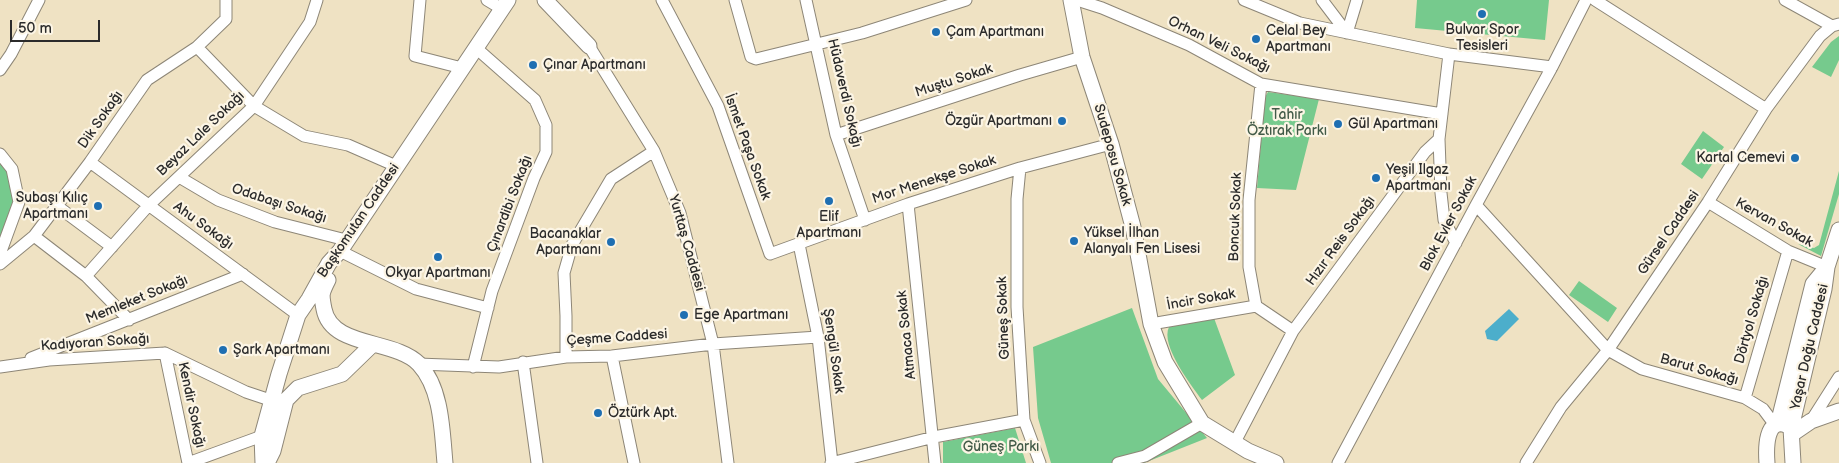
<!DOCTYPE html>
<meta charset="utf-8">
<style>
body{margin:0}
#map{position:relative;width:1839px;height:463px;overflow:hidden;background:#efe2c3;font-family:"Balsamiq Sans",sans-serif}
canvas{display:block}
.scale{position:absolute;left:10px;top:20px;width:90px;height:22px;box-sizing:border-box;border:2px solid #2b2b2b;border-top:0;padding-left:6px;font-size:15px;line-height:18px;white-space:nowrap;color:#2b2b2b;-webkit-text-stroke:4px #fcf5e5;paint-order:stroke}
</style>
<div id="map">
<canvas width="1839" height="463"></canvas>
<div class="scale">50 m</div>
</div>
<script>
const context = document.querySelector('canvas').getContext('2d');
context.lineJoin = 'round';
function fillPath(path, color) { context.fillStyle = color; context.fill(path, 'evenodd'); }
function strokePath(path, color, width, dash) { context.strokeStyle = color; context.lineWidth = width; context.lineCap = dash ? 'butt' : 'round'; context.setLineDash(dash || []); context.stroke(path); }
function write(font, color, halo, rows, align = 'center') {
  context.font = font + ' "Balsamiq Sans",sans-serif'; context.lineWidth = 4.5; context.setLineDash([]); context.textBaseline = 'middle'; context.strokeStyle = halo; context.fillStyle = color; for (const [text, x, y, turn = 0] of rows) {
    context.save(); context.translate(x, y); context.rotate((+turn || 0) * Math.PI / 180); context.textAlign = isNaN(turn) ? turn : align; if (halo) context.strokeText(text, 0, 0); context.fillText(text, 0, 0); context.restore();
  }
}
fillPath(new Path2D(`
 M1417 0H1549L1545 40 1415 28Z
 M1839 36V60L1831 77 1812 67 1831 42Z
 M1268 92 1319 99 1296 190 1257 188 1265 97Z
 M1703 131 1724 147 1702 179 1681 164Z
 M0 162 12 180 15 193 0 253Z
 M1839 171V194L1821 256 1798 244 1814 248 1819 245Z
 M1579 281 1617 308 1608 322 1569 295Z
 M1132 308 1158 379 1207 438 1144 463H1051L1038 418 1033 347Z
 M1214 318 1235 375 1202 400C1191 385 1160 345 1169 327Z
 M1015 428 1026 463H943V442Z`), '#76ca8d');
fillPath(new Path2D(`
 M1509 309 1519 319 1497 341 1487 339 1485 331Z`), '#4caecb');
const street = new Path2D(`
 M420 0 415 56 462 68
 M487 0 502 9
 M662 0 718 106 770 254 908 204 1020 168 1111 144
 M735 0 751 57 756 59 862 33 966 0
 M806 0 836 135 865 220
 M1077 0 1102 8 1189 45 1261 84 1442 114
 M1322 0 1347 33
 M1595 0 1766 109
 M1785 0 1832 26
 M1347 33 1357 0
 M589 46 654 151 680 213 713 344 728 463
 M197 47 254 106 304 136 348 145 396 166
 M1449 54 1552 67
 M0 70 11 54 39 0
 M1261 84 1249 200V267L1256 306 1293 331
 M836 135 1020 75 1082 57
 M1439 139 1441 193 1444 220 1456 243
 M0 154 12 169 19 202 0 254
 M90 162 298 315
 M1020 168 1017 199V307L1024 420 1040 463
 M179 177 218 200 275 222 346 240
 M1708 202 1788 251 1827 267
 M908 204 935 463
 M1476 205 1608 350 1642 369 1745 398 1763 409 1775 425
 M57 206 112 247
 M34 236 86 276 129 320
 M799 244 818 337 832 463
 M340 251 416 289 488 308
 M0 264 34 236 90 162 147 80 197 47 226 19V0
 M86 276 148 206 254 106 310 22 317 0
 M1151 324 1256 306
 M165 353 188 463 262 436
 M612 356 634 463
 M566 357V316L564 273 572 245 611 179 654 151
 M31 358 243 274
 M523 362 537 463
 M418 364 499 367 566 357 612 356 713 344 818 337
 M0 367 49 360 165 353 246 392 273 401
 M473 367 492 291 534 178 546 152V125L535 100 476 48
 M1745 398 1788 251
 M1811 421 1839 377
 M1235 442 1293 331 1425 152 1439 139 1449 54 1300 23 1244 0
 M831 463 934 437 1024 420
 M1118 463 1145 456 1202 423
 M1338 463 1476 205 1552 67 1586 0
 M1526 463 1561 407 1608 350 1708 202 1766 109 1820 36 1832 26 1839 24`);
const secondary = new Path2D(`
 M545 0 589 46
 M1071 0 1082 57 1111 144 1133 227 1151 324 1165 362 1202 423 1248 451 1276 463
 M328 280C321 294 321 294 324 309 331 348 395 339 419 364 442 389 442 431 445 463
 M1778 424 1813 284 1827 267
 M1792 434 1811 421 1839 411
 M263 463 262 436 279 374 298 315 309 299 329 263 340 251 508 0
 M267 463 273 451 286 400 298 388 342 374 373 344
 M1767 463C1766 450 1765 415 1788 426
 M1793 463 1791 428 1824 289 1827 267 1839 230`);
strokePath(street, '#8d8677', 13);
strokePath(secondary, '#8d8677', 17);
strokePath(street, '#fff', 11);
strokePath(secondary, '#fff', 15);
for (const [x, y, r, color] of [
 [1482,14,5,"#1f6fb2"],
 [936,32,5,"#1f6fb2"],
 [1256,39,5,"#1f6fb2"],
 [533,65,5,"#1f6fb2"],
 [1062,121,5,"#1f6fb2"],
 [1338,124,5,"#1f6fb2"],
 [1795,158,5,"#1f6fb2"],
 [1376,178,5,"#1f6fb2"],
 [829,201,5,"#1f6fb2"],
 [98,206,5,"#1f6fb2"],
 [1074,241,5,"#1f6fb2"],
 [611,242,5,"#1f6fb2"],
 [438,257,5,"#1f6fb2"],
 [684,315,5,"#1f6fb2"],
 [223,350,5,"#1f6fb2"],
 [598,413,5,"#1f6fb2"]
]) { const dot = new Path2D(); dot.arc(x, y, r, 0, 2 * Math.PI); context.fillStyle = color; context.fill(dot); strokePath(dot, '#fcf5e5', 2); }
write('14px', '#2b2b2b', '#fcf5e5', [
 ["Bulvar Spor",1482,30,"center"],
 ["Tesisleri",1482,46,"center"],
 ["Celal Bey",1266,31],
 ["Apartmanı",1266,47],
 ["Çam Apartmanı",946,32],
 ["Çınar Apartmanı",543,65],
 ["Özgür Apartmanı",1052,121,"right"],
 ["Gül Apartmanı",1348,124],
 ["Kartal Cemevi",1785,158,"right"],
 ["Yeşil Ilgaz",1386,170],
 ["Apartmanı",1386,186],
 ["Subaşı Kılıç",88,198,"right"],
 ["Apartmanı",88,214,"right"],
 ["Elif",829,217,"center"],
 ["Apartmanı",829,233,"center"],
 ["Yüksel İlhan",1084,233],
 ["Alanyalı Fen Lisesi",1084,249],
 ["Bacanaklar",601,234,"right"],
 ["Apartmanı",601,250,"right"],
 ["Okyar Apartmanı",438,273,"center"],
 ["Ege Apartmanı",694,315],
 ["Şark Apartmanı",233,350],
 ["Öztürk Apt.",608,413]
], 'left');
write('14px', '#2b2b2b', '#fcf5e5', [
 ["Orhan Veli Sokağı",1219,45,26],
 ["Muştu Sokak",954,81,-18],
 ["Hüdaverdi Sokağı",844,93,77],
 ["Dik Sokağı",101,120,-55],
 ["Beyaz Lale Sokağı",201,134,-44],
 ["İsmet Paşa Sokak",747,147,70],
 ["Sudeposu Sokak",1112,155,74],
 ["Mor Menekşe Sokak",934,180,-18],
 ["Odabaşı Sokağı",279,204,18],
 ["Çınardibi Sokağı",510,204,-69],
 ["Boncuk Sokak",1236,217,-88],
 ["Başkomutan Caddesi",359,221,-56],
 ["Kervan Sokak",1774,223,29],
 ["Blok Evler Sokak",1449,224,-62],
 ["Ahu Sokağı",203,226,36],
 ["Gürsel Caddesi",1669,233,-56],
 ["Hızır Reis Sokağı",1341,241,-54],
 ["Yurttaş Caddesi",686,243,74],
 ["Memleket Sokağı",137,300,-22],
 ["İncir Sokak",1201,300,-10],
 ["Güneş Sokak",1004,318,-92],
 ["Dörtyol Sokağı",1752,320,-74],
 ["Atmaca Sokak",907,335,-96],
 ["Çeşme Caddesi",617,338,-4],
 ["Kadıyoran Sokağı",95,343,-4],
 ["Yaşar Doğu Caddesi",1810,347,-77],
 ["Şengül Sokak",833,351,82],
 ["Barut Sokağı",1699,370,16],
 ["Kendir Sokağı",191,405,78]
]);
write('14px', '#425b48', '#fcf5e5', [
 ["Tahir",1287,115],
 ["Öztırak Parkı",1287,131],
 ["Güneş Parkı",1001,447]
]);
</script>
